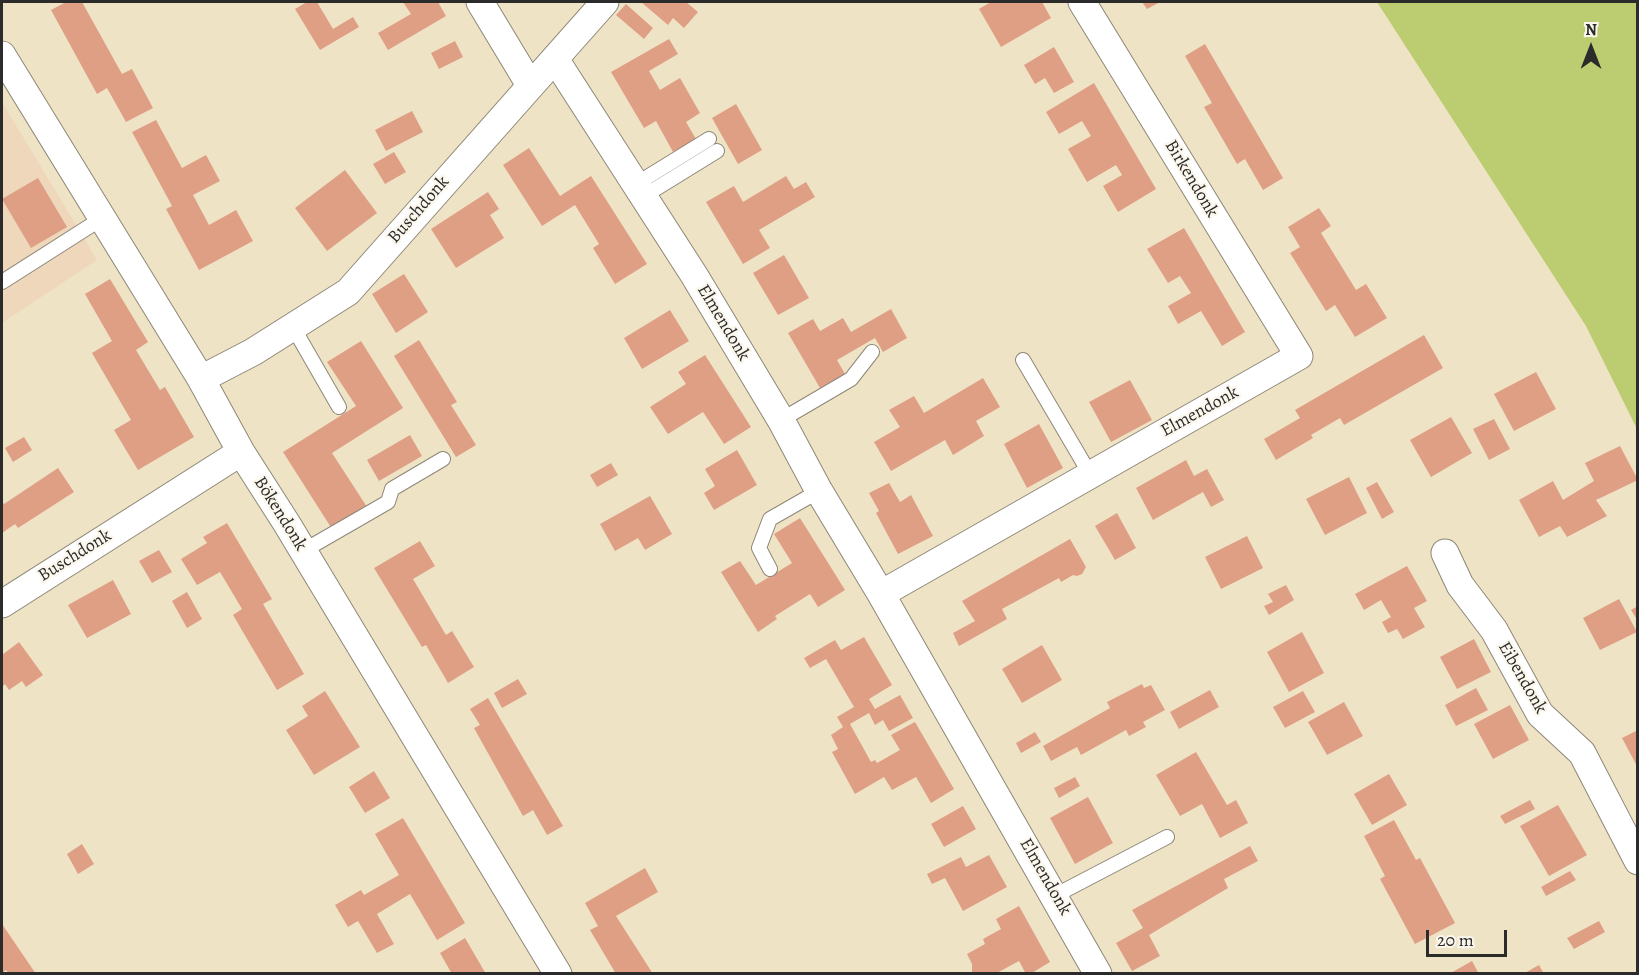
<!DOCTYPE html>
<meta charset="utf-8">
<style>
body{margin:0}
#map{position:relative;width:1639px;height:975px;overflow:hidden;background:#efe3c5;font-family:Alegreya,serif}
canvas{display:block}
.frame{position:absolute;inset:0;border:3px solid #2b2b2b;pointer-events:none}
.north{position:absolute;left:1561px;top:18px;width:60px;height:60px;-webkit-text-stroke:4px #fbf7ec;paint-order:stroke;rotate:0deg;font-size:16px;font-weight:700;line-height:24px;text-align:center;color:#2b2b2b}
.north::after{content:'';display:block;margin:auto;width:21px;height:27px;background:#2b2b2b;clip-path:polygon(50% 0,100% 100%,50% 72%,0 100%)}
.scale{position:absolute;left:1426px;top:930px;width:81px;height:27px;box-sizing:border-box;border:3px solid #2b2b2b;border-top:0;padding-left:8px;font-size:18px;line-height:21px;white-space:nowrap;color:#2b2b2b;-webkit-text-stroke:4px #fbf7ec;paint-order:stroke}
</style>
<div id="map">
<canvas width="1639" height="975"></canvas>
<div class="frame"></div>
<div class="north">N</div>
<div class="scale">20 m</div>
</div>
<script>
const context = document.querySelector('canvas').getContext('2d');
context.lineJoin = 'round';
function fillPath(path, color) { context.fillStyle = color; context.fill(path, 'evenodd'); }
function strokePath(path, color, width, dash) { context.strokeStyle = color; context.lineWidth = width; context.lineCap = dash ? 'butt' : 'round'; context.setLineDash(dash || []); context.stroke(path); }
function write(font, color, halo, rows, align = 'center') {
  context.font = font + ' Alegreya,serif'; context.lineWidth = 4.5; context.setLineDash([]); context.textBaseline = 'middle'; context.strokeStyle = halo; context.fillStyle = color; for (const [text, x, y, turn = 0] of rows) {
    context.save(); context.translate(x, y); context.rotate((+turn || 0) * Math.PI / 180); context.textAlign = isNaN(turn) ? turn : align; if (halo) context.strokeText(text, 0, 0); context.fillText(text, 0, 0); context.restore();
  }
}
fillPath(new Path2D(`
 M2 102 97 260 2 323Z`), '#eed7bb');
fillPath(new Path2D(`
 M1377 2H1637V429L1586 326Z`), '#bbcd70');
fillPath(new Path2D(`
 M66 2H82L122 74 132 69 153 108 126 122 107 88 97 94 51 10Z
 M307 2H317L333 29 353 17 359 27 320 50 295 9Z
 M403 2H438L446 16 388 50 378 33 411 14Z
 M641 2H686L698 12 684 28 673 18 668 25Z
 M991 2H1042L1051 18 1001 47 979 9Z
 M1142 2H1160L1147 9Z
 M626 4 653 28 644 39 616 15Z
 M669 39 678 54 649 71 660 90 680 78 700 113 686 122 696 139 673 152 656 121 644 128 611 72Z
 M455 41 463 57 439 69 431 53Z
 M1205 44 1283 178 1263 190 1245 159 1237 164 1204 107 1212 103 1185 56Z
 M1054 47 1074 82 1054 93 1045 78 1035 84 1024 65Z
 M1094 83 1156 189 1118 212 1103 186 1122 175 1116 165 1087 182 1068 149 1091 136 1082 121 1059 134 1046 112Z
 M736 104 762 150 738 164 712 118Z
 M412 111 423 132 386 151 375 130Z
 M156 120 182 168 206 155 220 181 193 195 209 225 236 210 253 241 199 270 166 209 172 206 132 132Z
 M529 148 560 196 591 176 647 264 615 284 593 248 599 244 575 205 542 226 503 165Z
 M394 152 406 172 385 184 373 164Z
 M345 170 377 213 327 251 295 208Z
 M786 176 794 189 806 182 815 197 759 230 770 248 743 264 706 202 734 186 743 202Z
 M38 178 67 227 31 248 2 199Z
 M488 192 499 209 490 215 504 238 456 268 431 229Z
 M1319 208 1331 226 1321 233 1356 290 1366 284 1387 318 1355 337 1335 305 1326 311 1290 253 1300 247 1288 227Z
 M1184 228 1245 332 1222 346 1201 311 1178 324 1168 306 1191 293 1180 276 1168 283 1147 249Z
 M784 255 809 298 778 315 753 273Z
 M404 274 428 312 396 333 372 294Z
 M110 279 148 342 136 350 160 390 165 387 194 437 138 470 114 430 131 420 92 353 112 341 85 294Z
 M891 309 907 338 883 352 875 338 837 360 845 374 820 388 788 333 813 319 820 331 843 318 851 332Z
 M670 310 689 341 642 369 624 338Z
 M1424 335 1443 368 1344 425 1340 418 1311 435 1313 438 1276 460 1264 439 1300 418 1295 410Z
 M419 340 457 402 451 405 476 445 456 457 394 356Z
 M361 341 403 408 332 453 367 507 332 529 283 452 356 406 327 362Z
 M705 355 751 427 724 444 703 412 668 434 650 407 686 384 678 372Z
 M1536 372 1556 409 1514 431 1494 394Z
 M983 378 1000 407 976 421 984 436 953 455 945 440 891 471 874 442 900 427 889 410 914 396 924 413Z
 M1130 380 1152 420 1111 442 1089 402Z
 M1451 417 1472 453 1431 477 1410 440Z
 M1494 419 1510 449 1489 460 1473 429Z
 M1039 424 1063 468 1027 488 1004 444Z
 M410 435 422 456 379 481 367 460Z
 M24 437 32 450 13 462 5 448Z
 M1620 446 1638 480 1596 500 1607 516 1567 537 1560 526 1539 537 1519 500 1553 481 1563 500 1594 481 1585 463Z
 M737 450 757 485 714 510 704 493 715 486 705 469Z
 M1186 460 1194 476 1207 469 1224 500 1211 507 1203 492 1153 520 1136 488Z
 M611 463 618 475 597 487 590 475Z
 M58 468 74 492 18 528 15 524 2 533V501L4 504Z
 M1349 477 1367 513 1325 535 1306 499Z
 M1377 482 1394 512 1382 519 1366 488Z
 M889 483 900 502 911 495 933 536 898 554 876 513 879 511 869 493Z
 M650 496 672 534 645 550 638 538 615 551 600 524Z
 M1117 513 1136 548 1115 560 1095 526Z
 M800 518 845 590 818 607 810 594 775 616 777 619 758 632 721 572 740 561 756 585 792 563 774 534Z
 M227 523 272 599 263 604 304 674 277 690 233 615 242 609 220 572 197 585 181 559 207 543 203 537Z
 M1247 536 1263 568 1221 589 1205 557Z
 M1070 539 1086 567 1082 574 1077 576 1073 575 1061 582 1059 578 1002 609 1007 619 959 646 953 633 975 621 962 601Z
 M420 541 435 566 413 579 446 635 452 631 474 667 448 683 426 645 422 647 374 568Z
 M159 550 172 572 152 583 139 561Z
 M1407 566 1427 601 1414 608 1425 627 1403 639 1397 629 1388 633 1382 622 1391 617 1381 600 1364 610 1355 594Z
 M113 580 131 614 87 638 68 605Z
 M1286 585 1294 600 1269 615 1264 606 1273 602 1268 594Z
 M187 592 202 619 187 628 172 601Z
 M1619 599 1637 632 1600 650 1583 618Z
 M1638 606V621L1631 610Z
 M1302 632 1324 673 1289 692 1267 652Z
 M864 637 892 685 869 699 875 709 900 695 913 718 889 731 883 720 875 725 869 713 850 724 871 762 875 760 877 763 900 750 891 735 915 722 954 789 931 803 916 777 892 790 884 777 855 794 832 752 838 749 831 735 843 727 837 717 854 707 826 659 810 668 804 658 835 640 841 650Z
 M1474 639 1491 672 1457 689 1440 657Z
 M19 642 43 675 26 687 22 681 9 690 5 684 2 687V655Z
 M1042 645 1062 680 1022 703 1002 669Z
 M518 679 527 694 502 708 494 693Z
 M1142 684 1144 688 1151 685 1165 710 1143 722 1146 727 1129 736 1126 730 1081 755 1077 747 1051 761 1043 746 1110 708 1107 702Z
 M1476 688 1488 710 1456 726 1445 705Z
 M1210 690 1219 707 1179 729 1170 712Z
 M325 691 360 747 314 775 286 730 308 716 302 706Z
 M1303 691 1315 712 1285 728 1273 707Z
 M488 698 563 826 547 835 533 810 523 816 474 728 480 725 470 709Z
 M1344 702 1363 736 1327 755 1308 722Z
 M1510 705 1529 740 1493 759 1474 724Z
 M1638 730V768L1622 738Z
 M1035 732 1041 742 1021 753 1016 743Z
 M1196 752 1227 805 1236 800 1248 823 1220 838 1202 804 1180 816 1156 775Z
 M374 771 390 798 365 813 349 787Z
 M1389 774 1407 805 1372 825 1354 794Z
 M1075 777 1080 786 1059 798 1054 788Z
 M1088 797 1113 843 1075 864 1050 818Z
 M1530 800 1535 809 1505 824 1500 816Z
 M1558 805 1587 855 1549 876 1520 826Z
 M963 806 976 829 944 847 931 824Z
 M403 818 465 923 437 940 410 894 377 914 394 944 377 953 358 921 348 927 335 905 361 890 364 895 399 875 375 834Z
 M1394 820 1416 860 1420 858 1455 923 1415 944 1380 879 1385 876 1364 836Z
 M82 844 94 864 78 874 67 854Z
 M1250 846 1258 861 1224 879 1228 888 1149 935 1160 956 1132 971 1116 943 1143 928 1132 910Z
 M989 855 1007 887 963 911 945 878 932 884 927 874 961 857 966 867Z
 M645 868 658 892 616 916 653 974H616L590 930 598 926 585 903Z
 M1570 871 1576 880 1546 896 1541 887Z
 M1019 906 1050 962 1030 974H1026L1019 961 995 974H972V964L967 954 985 944 983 939 1001 929 996 919Z
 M1599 921 1605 932 1574 949 1567 938Z
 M2 924 36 974H9L6 970 2 973Z
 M465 938 486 974H452L440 953Z
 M1472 961 1479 974H1449Z
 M1539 965 1544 974H1523Z`), '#df9f85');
const lane = new Path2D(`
 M636 184 709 139
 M644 196 717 151
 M2 282 101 219
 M293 327 339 407
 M1023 360 1090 474
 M781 420 851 379 872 352
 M303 551 388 502 392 489 443 459
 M770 569 759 548 770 519 819 491
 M1056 895 1167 837`);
const street = new Path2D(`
 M480 2 530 85
 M1082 2 1299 356 881 594 1098 974
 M2 55 201 379 241 452 287 524 558 974
 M555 59 694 275 781 420 819 491 881 594
 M201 379 253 352 348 292 605 2
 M1445 553 1460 585 1494 630 1540 714 1582 753 1638 861
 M2 604 241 452`);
strokePath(lane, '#8d8778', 16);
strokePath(street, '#8d8778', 29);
strokePath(lane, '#fff', 14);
strokePath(street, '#fff', 27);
write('18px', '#2b2b2b', '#fbf7ec', [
 ["Birkendonk",1191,179,59],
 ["Buschdonk",419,210,-49],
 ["Elmendonk",723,323,59],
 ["Elmendonk",1200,412,-29],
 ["Bökendonk",280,514,58],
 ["Buschdonk",75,556,-32],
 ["Eibendonk",1522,678,60],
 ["Elmendonk",1045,877,60]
]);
</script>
